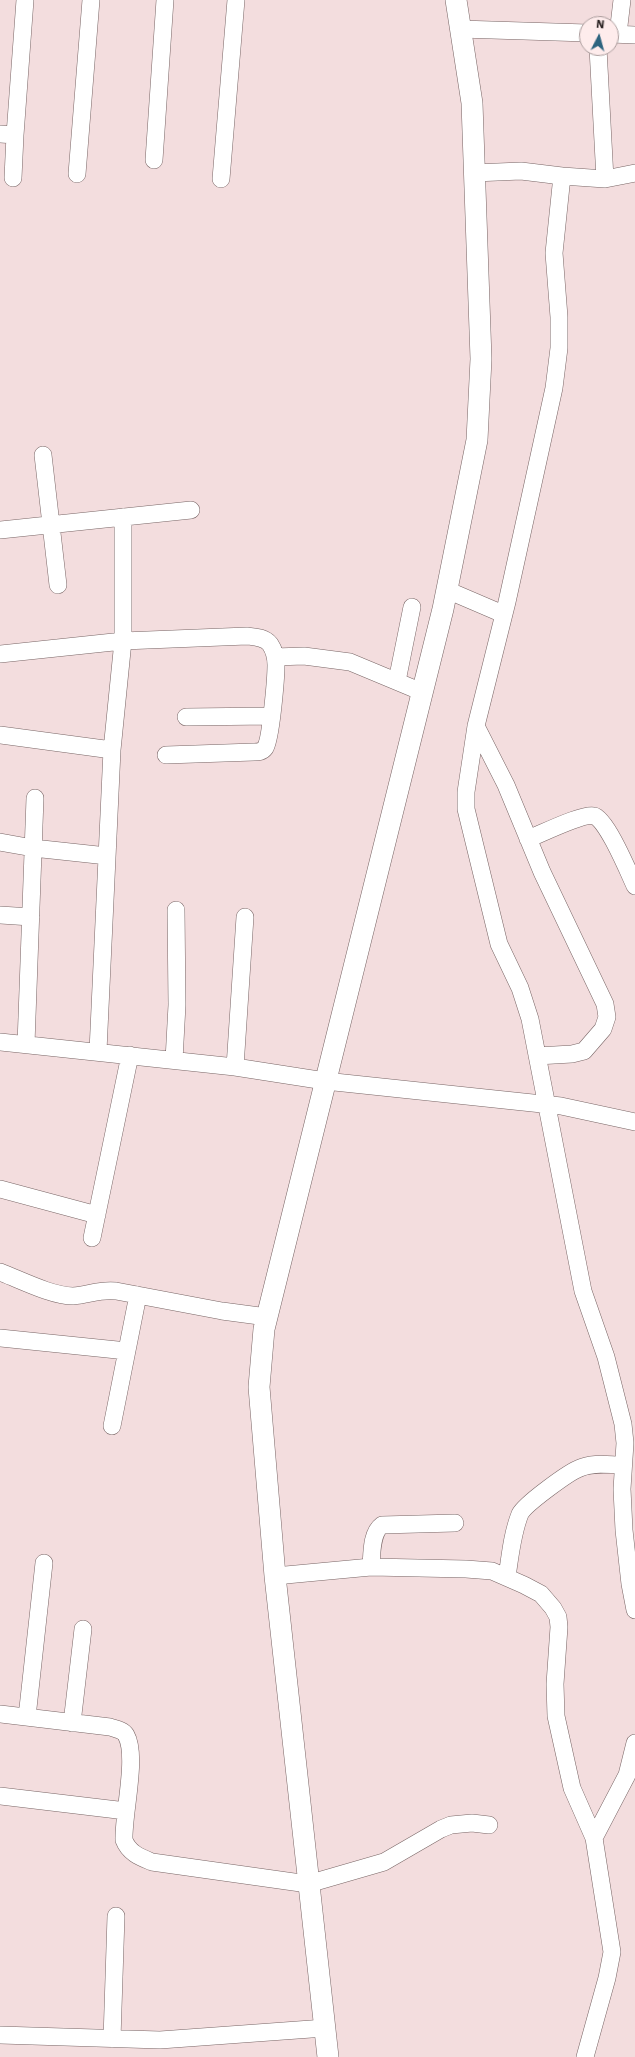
<!DOCTYPE html>
<style>
body{margin:0}
#map{position:relative;width:635px;height:2057px;overflow:hidden;background:#f3ddde;font-family:"Work Sans",sans-serif}
canvas{display:block}
.north{position:absolute;left:579px;top:16px;width:40px;height:40px;box-sizing:border-box;background:#feecec;border:1px solid #aa9c9c;border-radius:50%;rotate:6deg;font-size:11px;font-weight:700;line-height:16px;text-align:center;color:#2c2424}
.north::after{content:'';display:block;margin:auto;width:14px;height:18px;background:#2d647f;clip-path:polygon(50% 0,100% 100%,50% 72%,0 100%)}
</style>
<div id="map">
<canvas width="635" height="2057"></canvas>
<div class="north">N</div>
</div>
<script>
const context = document.querySelector('canvas').getContext('2d');
context.lineJoin = 'round';
function strokePath(path, color, width, dash) { context.strokeStyle = color; context.lineWidth = width; context.lineCap = dash ? 'butt' : 'round'; context.setLineDash(dash || []); context.stroke(path); }
const minor = new Path2D(`
 M460 29 587 33
 M611 34 635 35
 M618 34 622 0
 M0 134 15 135 25 0
 M154 160 165 0
 M474 173 521 171 562 176 554 253 559 317V348L554 388 507 602 476 726 466 792V809L499 944 520 988 530 1019 583 1291 606 1357 623 1424 625 1443 622 1489 624 1530 630 1584 635 1610
 M77 174 91 0
 M562 176 605 179 598 48
 M13 178 15 135
 M221 179 236 0
 M605 179 635 173
 M43 455 58 585
 M0 530 191 510
 M447 590 496 611
 M0 654 123 641 247 636C255 637 264 637 270 644 274 650 276 658 276 665 276 677 271 740 265 748 262 752 258 752 254 752L166 755
 M275 657 304 656 350 662 422 692
 M397 681 412 607
 M186 717 271 716
 M476 726 506 785 542 872 605 1004 607 1017 603 1029 584 1051 572 1054 537 1056
 M0 735 112 750
 M528 839C541 834 583 813 594 816 606 818 629 873 635 886
 M0 842 33 848 107 856
 M0 915 31 917
 M0 1042 235 1067 325 1081 561 1106 635 1122
 M26 1044 35 798
 M98 1051 112 750 123 641V517
 M174 1060 177 1005 176 910
 M235 1067 245 917
 M0 1189 97 1215
 M92 1238 130 1055
 M0 1272C21 1280 52 1296 73 1296 89 1295 99 1289 116 1291L222 1311 267 1317
 M0 1338 127 1351
 M112 1426 138 1295
 M371 1567C372 1554 371 1533 382 1525L455 1523
 M275 1576 371 1567 466 1569 492 1571 524 1585 541 1594 553 1608 558 1617 559 1627 555 1684 556 1716 572 1788 594 1838 612 1952 607 1978 585 2057
 M507 1577C510 1557 512 1534 520 1514 525 1504 569 1472 580 1468 593 1462 609 1465 623 1465
 M0 1714 110 1727C116 1729 123 1730 126 1735 138 1756 123 1814 124 1840 129 1853 140 1857 152 1862L308 1884 384 1862 441 1829 451 1825 472 1823 489 1825
 M27 1717 44 1563
 M72 1723 83 1629
 M0 1796 126 1811
 M594 1838 627 1775 635 1743
 M0 2035 160 2040 325 2028
 M112 2039 116 1916`);
const major = new Path2D(`
 M328 2057 275 1576 259 1387 264 1329 443 609 477 440 481 359 472 103 456 0`);
strokePath(minor, '#786565', 18);
strokePath(major, '#786565', 22);
strokePath(minor, '#fff', 17);
strokePath(major, '#fff', 21);
</script>
